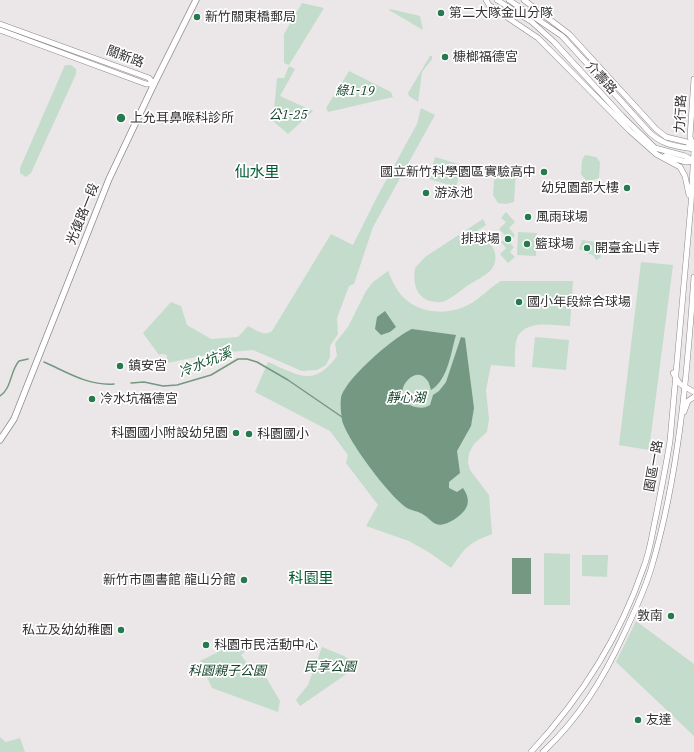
<!DOCTYPE html>
<meta charset="utf-8">
<style>
body{margin:0}
canvas{display:block;background:#ebe6e8}
</style>
<canvas width="694" height="752"></canvas>
<script>
const context = document.querySelector('canvas').getContext('2d');
context.lineJoin = 'round';
function fillPath(path, color) { context.fillStyle = color; context.fill(path, 'evenodd'); }
function strokePath(path, color, width, dash) { context.strokeStyle = color; context.lineWidth = width; context.lineCap = dash ? 'butt' : 'round'; context.setLineDash(dash || []); context.stroke(path); }
function write(font, color, halo, rows, align = 'center') {
  context.font = font + ' "IBM Plex Serif","Noto Sans TC",serif'; context.lineWidth = 3.5; context.setLineDash([]); context.textBaseline = 'middle'; context.strokeStyle = halo; context.fillStyle = color; for (const [text, x, y, turn = 0] of rows) {
    context.save(); context.translate(x, y); context.rotate((+turn || 0) * Math.PI / 180); context.textAlign = isNaN(turn) ? turn : align; if (halo) context.strokeText(text, 0, 0); context.fillText(text, 0, 0); context.restore();
  }
}
fillPath(new Path2D(`
 M302 3 324 8 289 65 284 63V34Z
 M390 9 420 16 423 30 389 10Z
 M430 56H432V59L422 72 418 102 409 96 408 93Z
 M65 65H71L76 69V74L31 173 26 177 20 173V168Z
 M289 66 295 69 280 96 313 111 288 134 273 121 277 78H284Z
 M349 71 391 92 393 97 328 112 326 108Z
 M421 108 435 115 373 227 354 284 349 286 337 318 338 334 330 346V357L326 365 317 370 302 371 253 350 230 352 222 356 211 354 167 363V355L162 354 159 355 143 333 171 302 181 306 187 325 211 339 238 337 248 326C256 330 264 337 272 331L331 234 353 245 378 195 417 124Z
 M585 155 596 157 600 162 599 178 587 182 581 174 582 160Z
 M435 157 462 165 456 187 429 179Z
 M504 166 516 168 514 202 506 204 498 203 493 195 494 180 500 175V169Z
 M506 212 515 222 509 228 515 235 509 242 514 247 510 252 515 257 508 263 500 254 506 248 501 242 507 237 499 229 506 222 501 218Z
 M483 219 486 225 474 233C489 235 503 256 491 270 486 275 477 280 470 284 462 289 454 297 445 301 440 303 435 302 430 301 415 296 413 282 415 268L425 257Z
 M518 232 537 233 536 256 517 255Z
 M582 240 596 242 601 257 596 260 594 256 579 249Z
 M641 262 673 265 649 450 619 445Z
 M388 271C391 278 394 285 398 291 413 313 445 317 468 305 480 299 489 288 501 281H573L570 326C554 326 528 319 518 336 514 343 515 359 515 367L491 365 486 390 489 419 487 432 474 444 469 453 468 462 470 470 489 495 492 534C468 543 465 548 451 568L430 553 409 541 366 526 378 505 346 463 348 455 330 431 255 392 268 362C298 375 314 388 337 356L335 343 348 327 366 291 373 282Z
 M535 337 569 340 566 370 532 367Z
 M544 553 570 554V605H544Z
 M582 555H608L607 577 582 576Z
 M636 621 694 664V736L616 662Z
 M234 641 250 648 241 655 257 677 264 674 280 701 278 712 212 688 200 661 230 646Z
 M322 647 344 656 358 666 300 706 296 700 308 685Z
 M0 737 6 742 20 738 25 752H0Z`), '#c4dccc');
fillPath(new Path2D(`
 M385 311 396 327 390 332 381 335 375 329 377 317Z
 M412 329 456 335C451 352 448 380 431 390 430 387 429 381 426 379 414 363 388 396 412 406 419 408 423 409 430 405L433 395 439 391 446 382 461 337 465 338 474 408 471 426 457 451 460 473 449 482V488L457 492 463 488C467 494 470 501 466 508 462 516 444 528 436 524 431 522 428 517 424 515 419 511 412 511 407 508 389 496 347 440 342 420 341 413 340 405 341 398 345 379 394 337 412 329Z
 M512 558H531V594H512Z`), '#749881');
strokePath(new Path2D(`
 M44 362C67 372 88 386 114 384
 M131 383 144 382 163 386 177 385 211 375 238 359H247L257 362 288 380 342 417
 M0 396C12 388 10 371 19 361L28 359`), '#749881', 1.5);
const tertiary = new Path2D(`
 M486 0 489 5 538 38 630 131 656 154 680 167 685 176 689 195
 M497 0 532 22 554 42 622 116 655 148 685 156 694 161
 M509 0 562 36 650 133C665 146 675 146 694 149
 M524 0 569 34 656 129 666 137 687 142 693 148
 M0 24 149 78 154 84
 M0 30 146 84H154
 M694 147 690 137 694 79
 M665 156 686 162 693 161
 M673 373 680 384 694 392
 M684 412 688 401 694 397
 M531 752C581 698 619 639 643 569 650 552 652 534 656 516 661 491 666 466 670 441L691 204 694 150
 M543 752C579 718 602 681 623 636 633 615 644 592 651 569 679 475 687 375 694 277`);
const secondary = new Path2D(`
 M0 440 14 419 109 179 154 84 196 0`);
strokePath(tertiary, '#8b8789', 6);
strokePath(secondary, '#8b8789', 7);
strokePath(tertiary, '#fff', 5);
strokePath(secondary, '#fff', 5.5);
for (const [x, y, r, color] of [
 [441,13,4,"#267b4e"],
 [197,17,4,"#267b4e"],
 [445,57,4,"#267b4e"],
 [121,118,5,"#267b4e"],
 [544,172,4,"#267b4e"],
 [627,188,4,"#267b4e"],
 [426,193,4,"#267b4e"],
 [528,217,4,"#267b4e"],
 [508,239,4,"#267b4e"],
 [527,244,4,"#267b4e"],
 [587,248,4,"#267b4e"],
 [519,302,4,"#267b4e"],
 [120,366,4,"#267b4e"],
 [92,399,4,"#267b4e"],
 [236,433,4,"#267b4e"],
 [249,434,4,"#267b4e"],
 [244,580,4,"#267b4e"],
 [671,616,4,"#267b4e"],
 [121,630,4,"#267b4e"],
 [206,645,4,"#267b4e"],
 [638,720,4,"#267b4e"]
]) { const dot = new Path2D(); dot.arc(x, y, r, 0, 2 * Math.PI); context.fillStyle = color; context.fill(dot); strokePath(dot, '#fff', 1.5); }
write('13px', '#333132', '#fff', [
 ["第二大隊金山分隊",449,13],
 ["新竹關東橋郵局",205,17],
 ["槺榔福德宮",453,57],
 ["上允耳鼻喉科診所",130,118],
 ["國立新竹科學園區實驗高中",536,172,"right"],
 ["幼兒園部大樓",619,188,"right"],
 ["游泳池",434,193],
 ["風雨球場",536,217],
 ["排球場",500,239,"right"],
 ["籃球場",535,244],
 ["開臺金山寺",595,248],
 ["國小年段綜合球場",527,302],
 ["鎮安宮",128,366],
 ["冷水坑福德宮",100,399],
 ["科園國小附設幼兒園",228,433,"right"],
 ["科園國小",257,434],
 ["新竹市圖書館 龍山分館",236,580,"right"],
 ["敦南",663,616,"right"],
 ["私立及幼幼稚園",113,630,"right"],
 ["科園市民活動中心",214,645],
 ["友達",646,720]
], 'left');
write('13px', '#333132', '#fff', [
 ["關新路",125,57,20],
 ["介壽路",601,78,48],
 ["力行路",681,114,-87],
 ["光復路一段",83,214,-68],
 ["園區一路",654,466,-80]
]);
write('italic 13px', '#103e26', '#fff', [
 ["綠1-19",355,91],
 ["公1-25",288,115],
 ["靜心湖",406,398],
 ["民享公園",330,667],
 ["科園親子公園",227,671]
]);
write('italic 14px', '#195636', '#fff', [
 ["冷水坑溪",205,363,-22]
]);
write('15px', '#005931', '#fff', [
 ["仙水里",257,173],
 ["科園里",311,579]
]);
</script>
